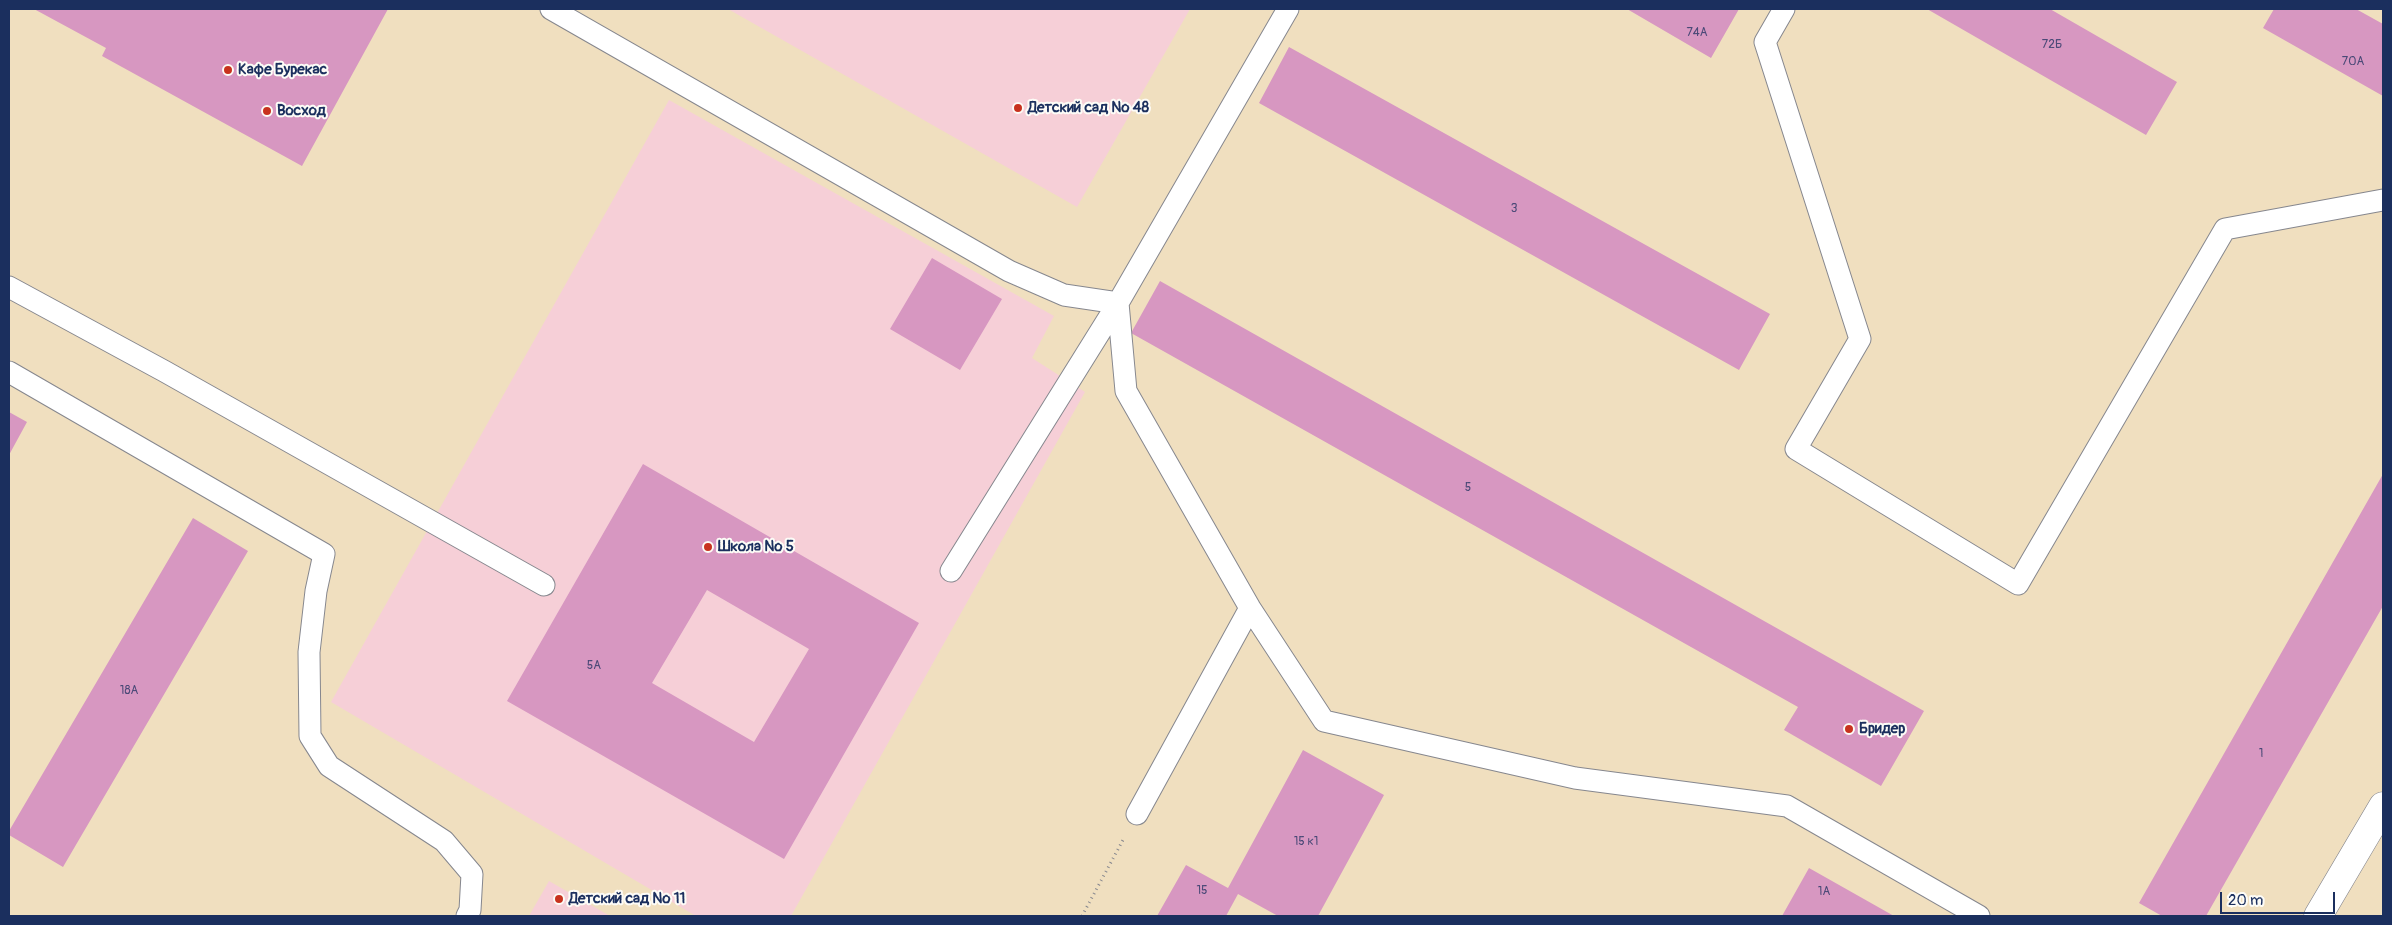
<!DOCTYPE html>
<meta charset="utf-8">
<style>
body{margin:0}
#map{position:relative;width:2392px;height:925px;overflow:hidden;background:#f0dfbf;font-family:Pangolin,sans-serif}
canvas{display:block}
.frame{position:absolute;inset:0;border:10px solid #1b2f5e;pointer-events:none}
.scale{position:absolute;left:2220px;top:892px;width:115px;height:22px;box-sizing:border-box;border:2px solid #1b2f5e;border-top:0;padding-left:6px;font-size:15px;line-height:18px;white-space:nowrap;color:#1b2f5e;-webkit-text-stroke:4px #fdfcf7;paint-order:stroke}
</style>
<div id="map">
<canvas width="2392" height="925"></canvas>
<div class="frame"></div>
<div class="scale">20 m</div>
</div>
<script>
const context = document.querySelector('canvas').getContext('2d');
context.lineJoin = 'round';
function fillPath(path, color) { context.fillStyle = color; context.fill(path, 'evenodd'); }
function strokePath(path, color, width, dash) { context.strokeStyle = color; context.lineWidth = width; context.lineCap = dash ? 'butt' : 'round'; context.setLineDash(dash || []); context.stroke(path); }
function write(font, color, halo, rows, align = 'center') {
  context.font = font + ' Pangolin,sans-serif'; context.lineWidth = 4; context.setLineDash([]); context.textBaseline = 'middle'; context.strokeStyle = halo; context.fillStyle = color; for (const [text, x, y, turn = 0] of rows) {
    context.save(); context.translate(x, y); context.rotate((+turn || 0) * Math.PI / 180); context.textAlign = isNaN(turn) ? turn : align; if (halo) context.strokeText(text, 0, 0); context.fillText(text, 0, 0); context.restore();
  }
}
fillPath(new Path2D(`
 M728 9H1190L1077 207Z
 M669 100 1054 316 1032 358 1085 392 791 916H696L331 702Z
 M549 881 610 916H529Z`), '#f6cfd7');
fillPath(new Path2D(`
 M34 9H388L302 166 102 56 106 48Z
 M1627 9H1739L1711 58Z
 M1927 9H2050L2177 82 2146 135Z
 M2274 9H2356L2383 24V96L2263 28Z
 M1289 47 1770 314 1739 370 1259 103Z
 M932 258 1002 299 960 370 890 329Z
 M1160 281 1924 711 1881 786 1784 730 1798 707 1131 333Z
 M9 412 27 422 9 455Z
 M643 464 919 623 784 859 507 701ZM707 590 809 649 754 742 652 683Z
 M2383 474V606L2206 916H2162L2139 903Z
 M193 518 248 551 63 867 9 835V831Z
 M1303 750 1384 795 1318 916H1278L1238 894 1226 916H1157L1186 865 1228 888Z
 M1809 868 1894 916H1782Z`), '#d797c1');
const service = new Path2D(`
 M551 9 1009 271 1064 295 1118 303
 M1784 9 1765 42 1860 339 1796 449 2018 584 2225 229 2383 200
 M9 287 164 371 544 585
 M1118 303 1126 391 1250 608 1324 721 1575 778 1787 806 1979 916
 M9 372 324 554 316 591 309 652 310 736 329 766 444 841 472 874 470 910 467 916
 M951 571 1118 303 1288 9
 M1137 814 1250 608`);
const secondary = new Path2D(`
 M2318 916 2383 806`);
strokePath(service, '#86878e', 23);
strokePath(secondary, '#86878e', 29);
strokePath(new Path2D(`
 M1082 916 1123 840`), '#86878e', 3, [1, 4]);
strokePath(service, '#fff', 21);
strokePath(secondary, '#fff', 28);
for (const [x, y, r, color] of [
 [228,70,5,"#c8321e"],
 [1018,108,5,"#c8321e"],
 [267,111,5,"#c8321e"],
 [708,547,5,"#c8321e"],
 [1849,729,5,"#c8321e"],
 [559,899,5,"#c8321e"]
]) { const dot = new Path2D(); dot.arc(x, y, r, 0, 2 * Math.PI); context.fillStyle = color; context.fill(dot); strokePath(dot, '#fdfcf7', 2); }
write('12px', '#4a4977', null, [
 ["74А",1697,33],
 ["72Б",2052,45],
 ["70А",2353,62],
 ["3",1514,209],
 ["5",1468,488],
 ["5А",594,666],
 ["18А",129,691],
 ["1",2261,754],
 ["15 к1",1306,842],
 ["15",1202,891],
 ["1А",1824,892]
]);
write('bold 15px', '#1b2f5e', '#fdfcf7', [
 ["Кафе Бурекас",238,70],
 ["Детский сад № 48",1028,108],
 ["Восход",277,111],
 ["Школа № 5",718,547],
 ["Бридер",1859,729],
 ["Детский сад № 11",569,899]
], 'left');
</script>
